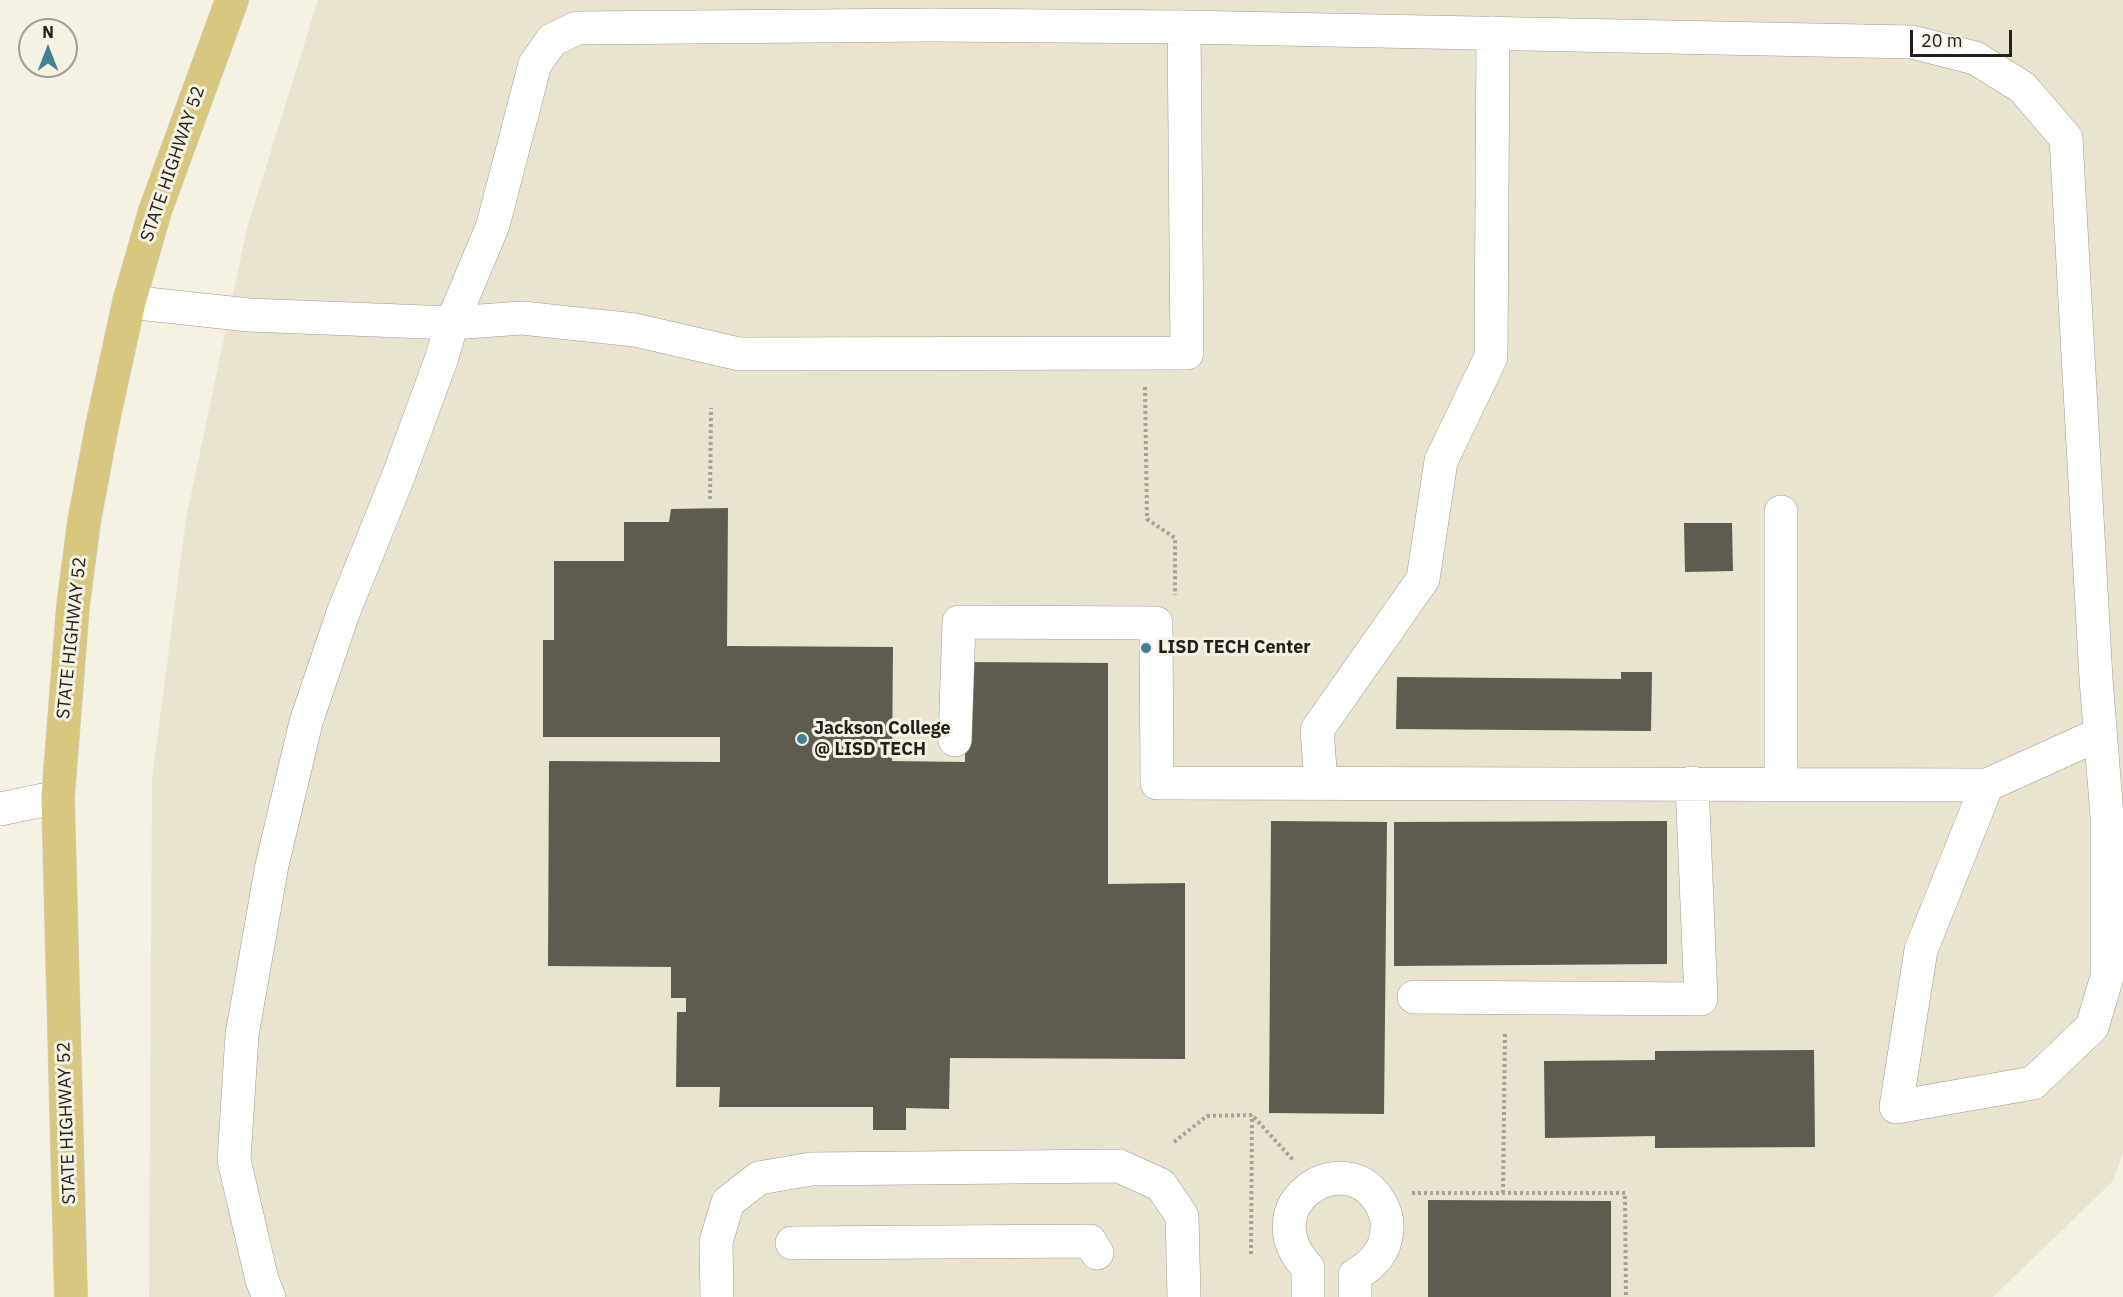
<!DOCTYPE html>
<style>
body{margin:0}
#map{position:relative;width:2123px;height:1297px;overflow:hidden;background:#f5f1e3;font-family:"IBM Plex Sans",sans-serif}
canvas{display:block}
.north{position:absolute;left:18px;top:18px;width:60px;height:60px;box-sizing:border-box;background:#f5f1e3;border:2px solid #a09d93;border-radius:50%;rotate:0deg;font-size:16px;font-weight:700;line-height:24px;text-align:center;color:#21201b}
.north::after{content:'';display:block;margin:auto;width:21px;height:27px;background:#418195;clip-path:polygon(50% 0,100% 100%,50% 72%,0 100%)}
.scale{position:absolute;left:1910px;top:30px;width:102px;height:27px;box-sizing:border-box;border:3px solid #21201b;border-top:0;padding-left:8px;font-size:18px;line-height:21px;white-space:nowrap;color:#21201b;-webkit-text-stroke:4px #f5f1e3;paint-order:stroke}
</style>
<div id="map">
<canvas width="2123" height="1297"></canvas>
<div class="north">N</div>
<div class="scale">20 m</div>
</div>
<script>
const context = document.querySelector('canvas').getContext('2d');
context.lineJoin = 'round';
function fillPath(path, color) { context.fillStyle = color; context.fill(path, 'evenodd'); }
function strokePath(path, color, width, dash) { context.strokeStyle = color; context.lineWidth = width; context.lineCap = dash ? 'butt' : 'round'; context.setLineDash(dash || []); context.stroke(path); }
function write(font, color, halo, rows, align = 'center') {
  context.font = font + ' "IBM Plex Sans",sans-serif'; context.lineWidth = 6; context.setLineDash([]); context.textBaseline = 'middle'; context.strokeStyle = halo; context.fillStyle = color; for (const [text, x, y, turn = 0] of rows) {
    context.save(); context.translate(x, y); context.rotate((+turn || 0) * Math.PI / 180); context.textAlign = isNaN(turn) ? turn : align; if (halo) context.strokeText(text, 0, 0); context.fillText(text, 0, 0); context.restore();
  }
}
fillPath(new Path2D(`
 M318 0H2123V1153L2113 1181 1993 1297H149L152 778 186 519 247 228Z`), '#e9e4cf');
fillPath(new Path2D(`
 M728 508 727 646 893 647 892 761 965 762 966 662 1108 663V884L1185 883V1059L950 1058 949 1109 906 1108V1130H873V1107H719L720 1087H676L677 1012H686V998H671V967L548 966 549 761 720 762V737H543V640H554V561H624V522H669L671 509Z
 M1684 523H1732L1733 571 1685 572Z
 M1621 672H1652L1651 731 1396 729 1397 677 1621 679Z
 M1271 821 1387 822 1384 1114 1269 1113Z
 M1667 821V964L1394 966V822Z
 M1814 1050 1815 1147 1655 1148V1136L1545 1138 1544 1061 1655 1060V1051Z
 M1428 1200 1611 1201V1297H1428Z`), '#5e5b4f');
const minor = new Path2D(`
 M129 302 249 315 452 323 522 318 635 330 739 354 1187 353 1184 27
 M955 740 959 622 1156 623 1157 783 1987 785
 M1321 782 1317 730 1423 579 1441 461 1491 357 1493 33
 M1781 783V512
 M0 809 58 797
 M1414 997 1701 999 1692 783
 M792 1243 1090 1241 1097 1253
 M269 1297 262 1280 234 1160 242 1035 272 865 306 722 343 613 398 477 441 360 452 323 493 225 535 64 552 40 577 28 932 25 1184 27 1912 42 1975 58 2022 87 2066 138 2096 679 2107 816V977L2092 1027 2033 1083 1896 1107 1921 950 1987 785 2100 734
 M717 1297 716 1242 728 1202 759 1178 811 1169 1119 1166 1161 1185 1182 1216 1184 1297
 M1308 1297V1268C1250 1206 1341 1145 1378 1199 1384 1208 1388 1218 1387 1229 1386 1251 1374 1264 1355 1275V1297`);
const major = new Path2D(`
 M71 1297 58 797 73 606 84 522 102 426 129 302 155 211 232 0`);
strokePath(minor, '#9e9b8e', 34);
strokePath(major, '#d3d2d1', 34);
strokePath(new Path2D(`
 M1145 387 1147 519 1175 538V595
 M710 499 711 408
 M1174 1142 1207 1116 1252 1115 1294 1161
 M1412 1193H1625L1626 1297
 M1503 1193 1505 1032
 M1251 1254 1252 1115`), '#a5a297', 4, [3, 3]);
strokePath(minor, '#fff', 33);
strokePath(major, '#d7c77f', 33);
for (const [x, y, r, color] of [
 [1146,648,6,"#418195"],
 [802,739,6,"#418195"]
]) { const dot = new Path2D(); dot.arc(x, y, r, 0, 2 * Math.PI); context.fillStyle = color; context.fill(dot); strokePath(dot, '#f5f1e3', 2); }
write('18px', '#21201b', '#f5f1e3', [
 ["STATE HIGHWAY 52",173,164,-71],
 ["STATE HIGHWAY 52",72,638,-84],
 ["STATE HIGHWAY 52",67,1123,-92]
]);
write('bold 18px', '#21201b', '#f5f1e3', [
 ["LISD TECH Center",1158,648],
 ["Jackson College",814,729],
 ["@ LISD TECH",814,750]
], 'left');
</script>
